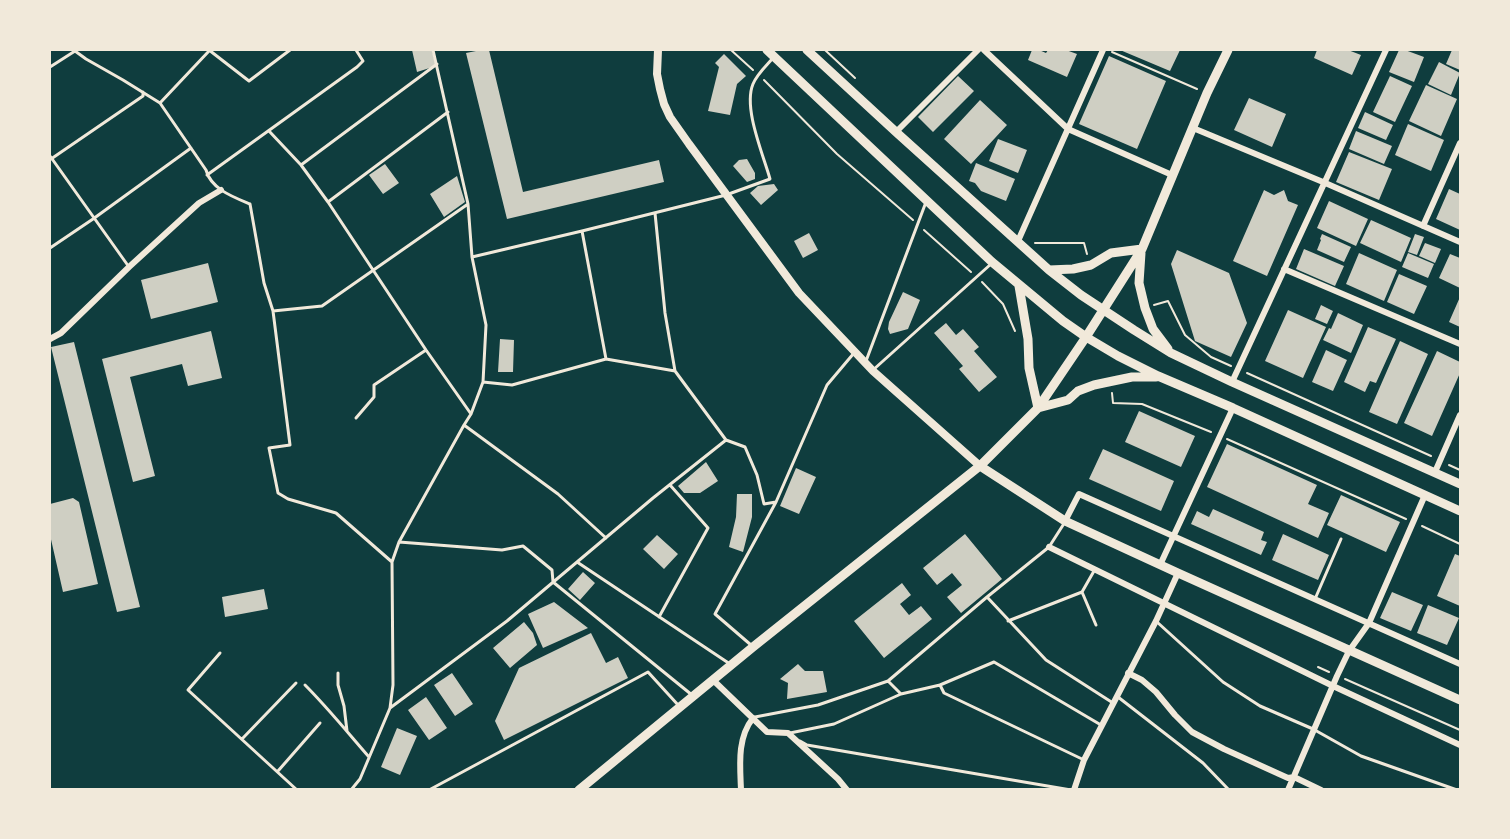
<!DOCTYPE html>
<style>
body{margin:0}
#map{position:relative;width:1510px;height:839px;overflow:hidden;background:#0f3d3e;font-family:"Fira Sans Condensed",sans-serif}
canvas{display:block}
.frame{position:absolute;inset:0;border:51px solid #f1e9da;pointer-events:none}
</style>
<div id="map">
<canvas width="1510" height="839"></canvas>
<div class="frame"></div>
</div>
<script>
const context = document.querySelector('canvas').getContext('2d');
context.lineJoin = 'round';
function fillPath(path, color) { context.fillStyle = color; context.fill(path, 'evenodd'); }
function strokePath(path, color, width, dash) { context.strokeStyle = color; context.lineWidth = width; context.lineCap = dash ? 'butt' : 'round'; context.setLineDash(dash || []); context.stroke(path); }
fillPath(new Path2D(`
 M412 50H432L436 66 417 72Z
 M481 50H489L523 192 659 160 664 182 507 219 466 53Z
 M1032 50H1039L1046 53 1048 50H1066L1077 54 1067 77 1028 60Z
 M1120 50H1180L1170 71Z
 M1317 50H1348L1361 55 1352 75 1314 58Z
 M1399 50H1405L1424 57 1414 82 1389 72Z
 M1452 50H1460V70L1446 64Z
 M724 54 746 76 737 84 730 115 708 111 719 67 715 63Z
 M1109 56 1166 81 1137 149 1079 124Z
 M1439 62 1460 73 1451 95 1428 84Z
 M958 76 974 91 933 132 918 117Z
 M1390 76 1412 86 1395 122 1373 112Z
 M1426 85 1457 99 1441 136 1409 121Z
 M1249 98 1286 114 1272 147 1234 130Z
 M980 100 1007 125 971 164 944 139Z
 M1365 112 1393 125 1386 140 1358 128Z
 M1408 124 1444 140 1431 171 1395 155Z
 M1356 131 1392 146 1384 164 1349 149Z
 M998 139 1027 150 1018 173 989 161Z
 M1349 152 1392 169 1379 200 1336 182Z
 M747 159 755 173V179L747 182 733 166 739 160Z
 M976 163 1015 179 1006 201 981 191 975 183 969 181Z
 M385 164 399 183 383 194 369 175Z
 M457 176 465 202 444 217 430 194Z
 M774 184 778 190 761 205 750 193 758 186Z
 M1449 189 1460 194V230L1436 219Z
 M1264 190 1274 195 1284 190 1288 201 1298 205 1267 276 1233 261Z
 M1329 201 1368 219 1356 246 1317 228Z
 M1371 220 1411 238 1401 262 1360 243Z
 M809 233 818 250 803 258 794 241Z
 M1322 234 1351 247 1344 262 1317 250 1321 240 1320 239Z
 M1415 234 1424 237 1417 255 1408 252Z
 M1425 243 1441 249 1435 263 1419 256Z
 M1304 249 1344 266 1335 286 1296 269Z
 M1177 250 1229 273 1247 323 1231 357 1195 341 1171 264Z
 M1359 253 1397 270 1384 301 1346 284Z
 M1408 253 1434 264 1428 278 1402 267Z
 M1450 254 1460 258V288L1439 278Z
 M208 263 218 302 151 319 141 280Z
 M1399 274 1427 286 1414 314 1387 302Z
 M903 292 920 300 908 329 890 334 888 329 889 322Z
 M1460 297V327L1449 322Z
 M1321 305 1333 311 1327 324 1315 319Z
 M1288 310 1326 327 1303 378 1265 361Z
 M1338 313 1363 325 1351 353 1323 340 1329 328 1331 329Z
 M946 323 956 335 963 329 979 347 974 351 997 377 979 392 959 369 963 366 934 333Z
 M1368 327 1396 339 1376 383 1370 381 1365 392 1344 382Z
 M211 331 222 378 188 386 182 364 130 377 155 476 133 482 102 359Z
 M500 339 514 340 513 372H498Z
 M1400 341 1428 354 1397 424 1369 412Z
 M74 342 140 607 117 612 51 347Z
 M1326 350 1347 360 1333 391 1312 382Z
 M1437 351 1460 362V373L1432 436 1404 423Z
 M1139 411 1195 436 1181 467 1125 442Z
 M1227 444 1317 485 1308 504 1329 513 1318 538 1207 487Z
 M1103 449 1174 481 1161 511 1089 479Z
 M706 462 718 481 700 493H684L678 486Z
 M796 468 816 477 799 514 780 506Z
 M737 494H752V517L743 552 729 547 736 517Z
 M1341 495 1400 522 1386 552 1327 525Z
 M73 498 79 502 98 584 63 592 50 535V504Z
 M1213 509 1264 532 1261 540 1267 542 1261 555 1191 524 1197 511 1209 517Z
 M965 534 1002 579 961 613 947 597 962 585 952 573 937 585 923 568Z
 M1283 534 1329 555 1318 580 1272 560Z
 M657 535 678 554 664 569 643 549Z
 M1455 554 1460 556V606L1437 596Z
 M583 572 595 583 580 600 568 589Z
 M902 583 911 595 900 604 909 615 921 606 932 619 884 658 854 621Z
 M264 589 268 609 225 617 222 597Z
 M1392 592 1423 605 1411 631 1380 618Z
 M554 602 588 628 543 648 528 614Z
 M1428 605 1459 618 1447 645 1417 633Z
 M524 622 533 633 537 645 510 668 493 648Z
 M591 633 606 663 618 657 628 678 504 740 495 721 519 668Z
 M798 664 805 671H823L827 692 787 699 788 683 780 679Z
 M452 673 473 704 455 716 434 685Z
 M426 697 447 728 429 740 408 710Z
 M397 728 417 736 400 775 381 767Z`), '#cfcfc3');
strokePath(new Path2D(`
 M731 50 753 70
 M825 50 855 78
 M1112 52 1197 89
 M764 80 837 154 913 220
 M924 230 971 272
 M1035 243H1084L1087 254
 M982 282 1003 304 1015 331
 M1154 305 1168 301 1185 335 1211 357 1231 366
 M1247 373 1431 456
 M1112 393 1113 403 1142 404 1211 432
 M1227 439 1406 519
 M1449 465 1460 470
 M1422 526 1460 544
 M1318 667 1329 672
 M1345 679 1460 730`), '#f1e9da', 2);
strokePath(new Path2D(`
 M209 50 249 81 290 50
 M75 51 86 59 123 80 160 103 206 170C211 189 233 197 250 204L264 283 273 311 290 445 269 448 278 493 288 499 336 513 392 562
 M50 67 75 51
 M160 103 209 51
 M269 131 301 165 328 202 426 350 471 414
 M50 156 129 267
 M51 159 143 96V92
 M301 165 437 64
 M207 175 357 67 363 61 356 50
 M328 202 448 112
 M655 213 665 313 675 371
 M582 231 606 359
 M50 248 93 219 191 148
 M472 257 582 231 726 195 770 179C763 154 743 108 753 84 757 74 766 66 773 58
 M273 311 322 306 468 204
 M866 361 926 202
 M873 370 991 264
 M483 382 512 385 606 359 675 371 726 440
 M356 418 374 397V385L426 350
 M464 425 558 494 606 538
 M726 440 745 447 757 475 764 504 776 502
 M399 542 502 550 523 546 552 570 553 582 692 695
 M577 562 730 664
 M1082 592 1096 625
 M987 597 1046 660 1113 703
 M1315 599 1341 539
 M659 617 708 528 670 485
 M1008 621 1082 592 1094 571
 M1157 622 1223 682 1260 706 1313 729 1361 756 1457 790
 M751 645 715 614 776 502 827 385 854 353
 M220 653 188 690 297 790
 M338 673V685L344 706 347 731
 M888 681 901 694
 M305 685C328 708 348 733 369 757
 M940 685 994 662 1101 725
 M1118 697 1203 763 1229 790
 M390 708 507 621 653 498 726 440
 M755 717 818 705 888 681 987 597 1049 547 1065 522
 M790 733 834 724 901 694 940 685 944 693 1082 759
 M242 739 296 683
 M800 741 807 745 1071 790
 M278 771 320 723
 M351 790 360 779 390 708 393 685 392 562 399 542 464 425 471 414 483 382 486 325 472 257 468 204 433 50
 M429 790 648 672 679 706`), '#f1e9da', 3);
strokePath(new Path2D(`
 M984 50 1068 129 1172 175
 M1193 128 1323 182 1460 242
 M896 132 978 50
 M1423 226 1460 143
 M1018 241 1103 50
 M1284 269 1460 344
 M50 339 61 333 129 267 199 203 221 190
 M1232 382 1386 50
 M1435 472 1460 415
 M1065 521 1079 494 1460 664
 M1049 547 1333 686 1460 745
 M1160 565 1233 408
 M1128 673 1142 680 1156 692 1175 715 1192 732 1224 749 1288 778 1294 777 1321 790
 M713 680 767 732 788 733 838 779 847 790
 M741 790C740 765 737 738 753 718
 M1074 790 1084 760 1156 621 1178 573
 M1288 790 1337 676 1349 651 1369 623 1425 495`), '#f1e9da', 6);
strokePath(new Path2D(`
 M658 50 657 74 660 89 664 104 670 117 689 144 799 293 873 371 980 466`), '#f1e9da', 8);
strokePath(new Path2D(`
 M767 50 992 262 1063 321 1086 337 1118 356 1158 376 1233 408 1460 511
 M807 50 896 132 1049 270 1081 295 1134 330 1171 353 1232 382 1460 484
 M1141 253 1139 283 1145 308 1153 329 1168 349
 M1049 270 1073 269 1091 265 1111 253 1142 249
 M1019 286 1028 339 1029 368 1038 408
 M1038 408 1068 400 1078 391 1094 385 1132 377H1156
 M980 466 1065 521 1178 573 1460 700
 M579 790 753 647 981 465 1038 408 1086 337 1142 249 1207 93 1228 50`), '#f1e9da', 9);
</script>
